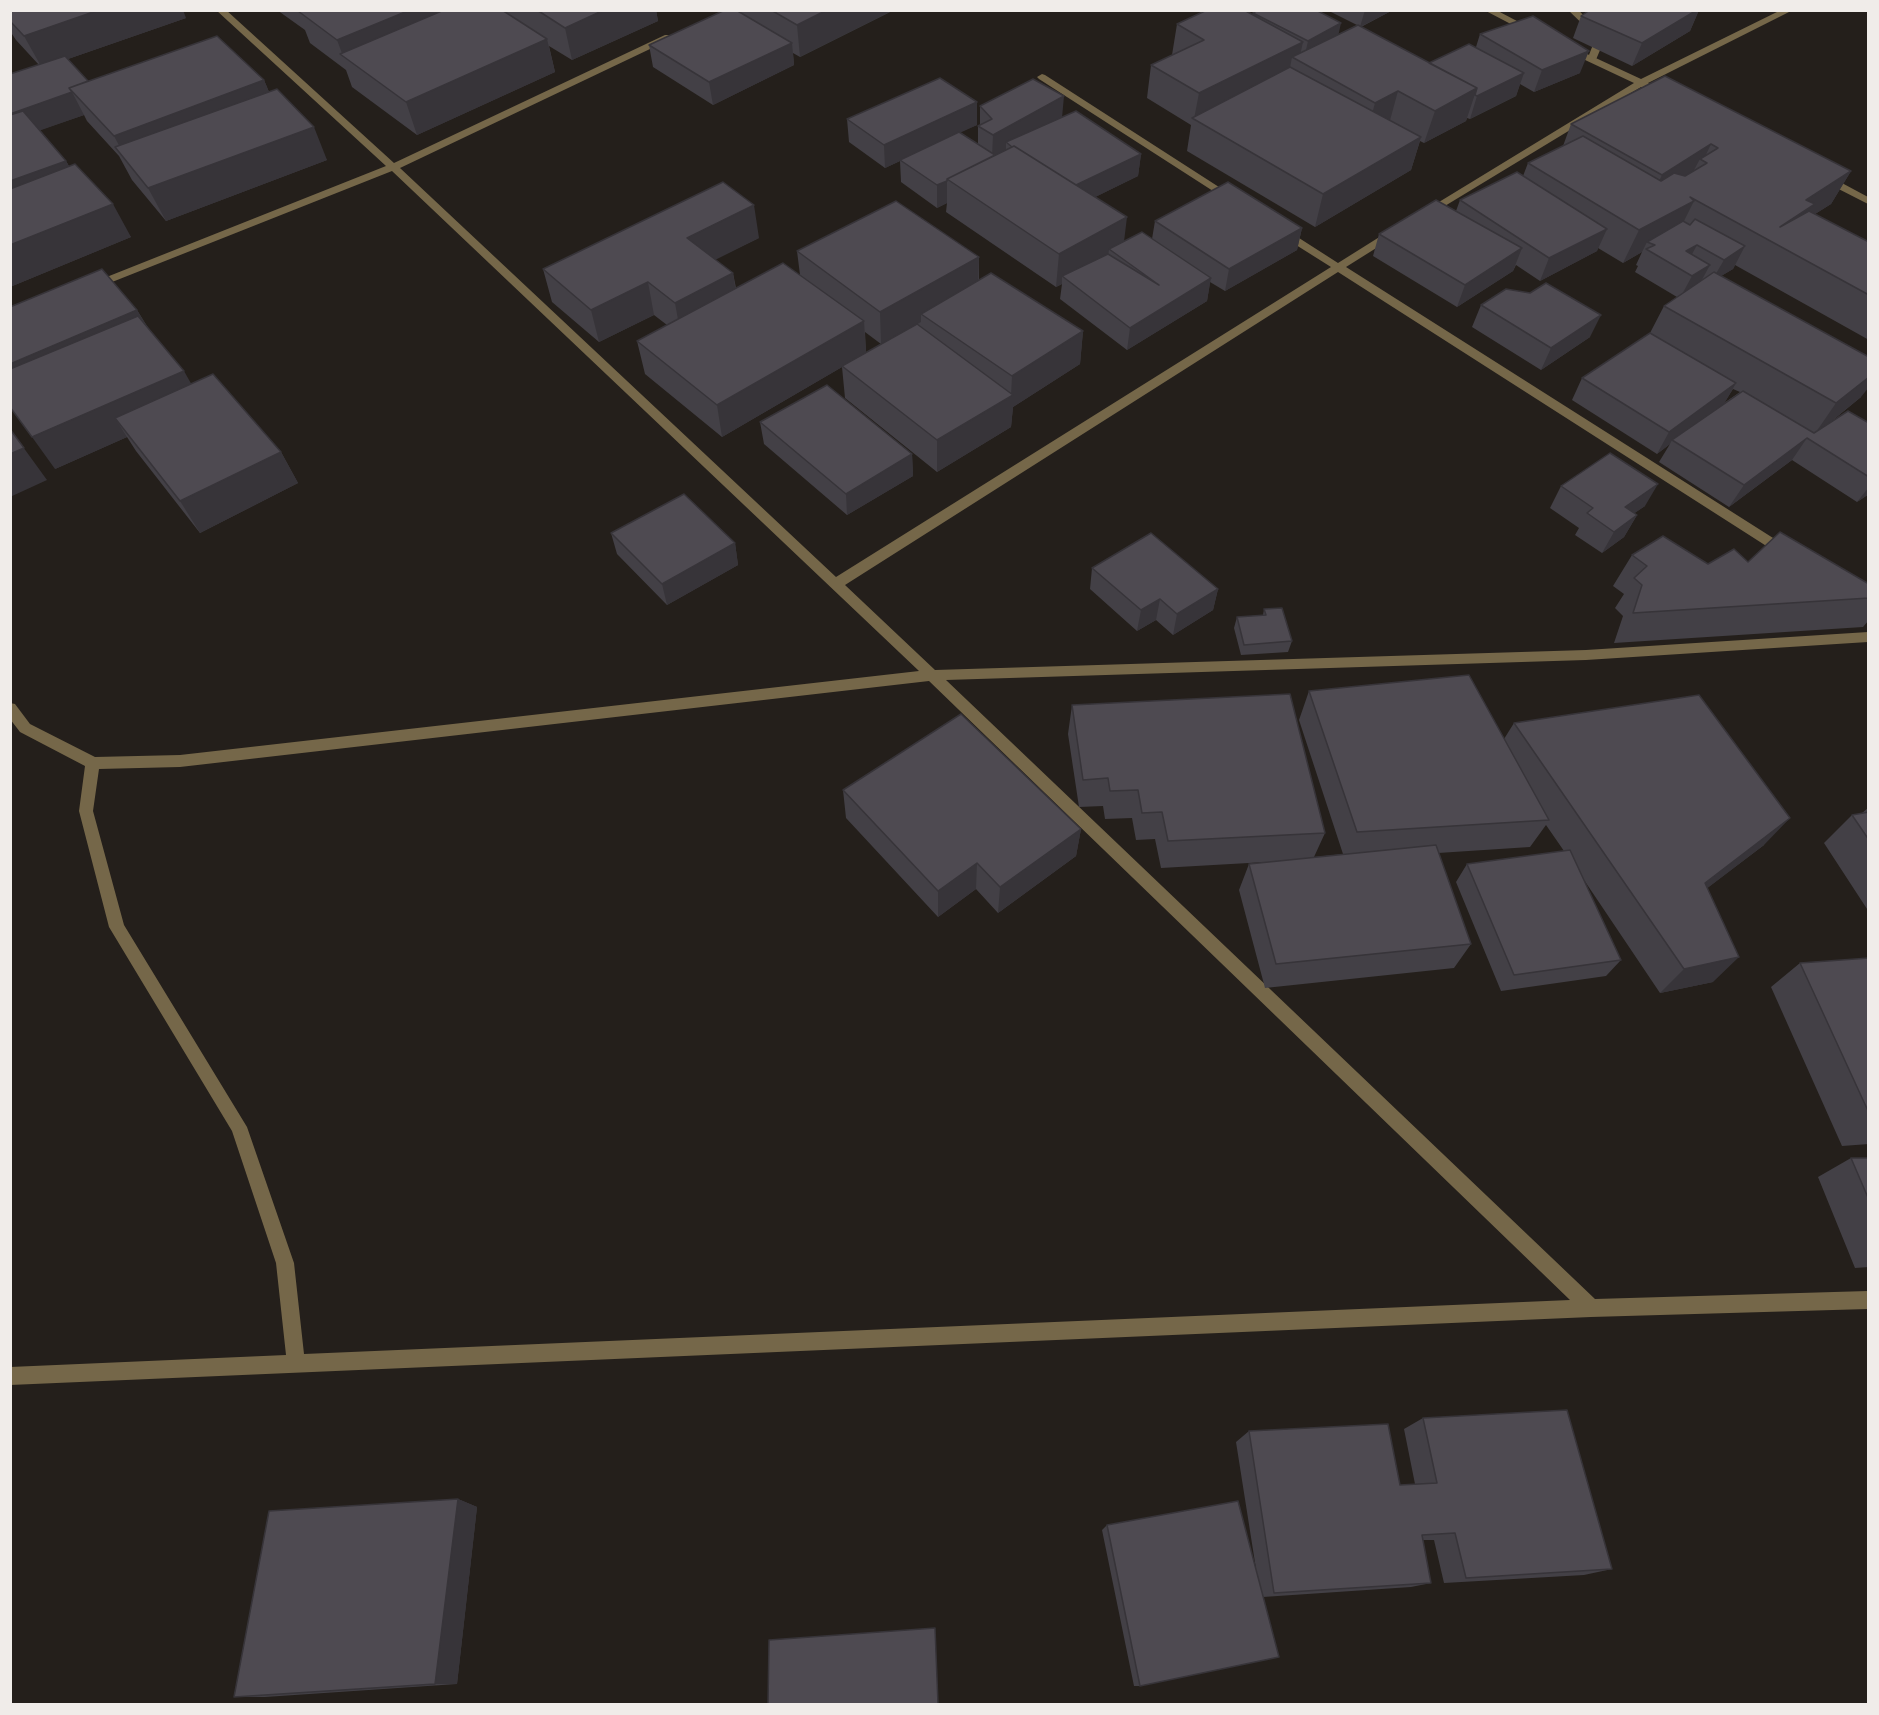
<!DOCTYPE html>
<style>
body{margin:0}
#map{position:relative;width:1879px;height:1715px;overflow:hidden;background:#241f1b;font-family:Helvetica,sans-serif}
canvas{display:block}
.frame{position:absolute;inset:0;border:12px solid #f0ece9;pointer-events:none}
</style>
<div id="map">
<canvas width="1879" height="1715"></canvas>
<div class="frame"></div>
</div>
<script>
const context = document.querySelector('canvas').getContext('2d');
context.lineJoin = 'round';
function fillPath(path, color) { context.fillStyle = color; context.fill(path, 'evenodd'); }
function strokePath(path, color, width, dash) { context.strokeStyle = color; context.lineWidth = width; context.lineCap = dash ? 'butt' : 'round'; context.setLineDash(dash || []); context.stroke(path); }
fillPath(new Path2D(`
 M1568 10H1578L1606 36 1595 62 1587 60 1596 37Z`), '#756749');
fillPath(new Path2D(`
 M216 10H226L394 163 665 35H671V39L400 168 836 577 1331 267 1277 233V229H1285L1338 263 1389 231H1397V235L1346 267 1792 550 1793 553 1792 556H1782L1338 272 845 585 935 670 1586 650 1868 632V642L1586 660 946 680 1595 1299 1868 1291V1309L1591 1317 10 1385V1367L286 1355 276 1263 232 1131 109 927 79 811 85 766 20 732 10 719V703L15 704 30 724 95 757 180 755 919 671 392 171 97 288H89V284L386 166ZM929 681 1570 1300 304 1354 294 1263 247 1127 124 925 93 811 99 769 180 767Z
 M1484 10H1496L1536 31 1528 33Z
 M1781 10H1793L1648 83 1652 86 1650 88 1641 87 1430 215 1421 213 1634 83 1566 51V47H1572L1641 79Z
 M1042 74 1045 75 1236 198 1227 200 1039 79 1037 77Z
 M1819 175H1827L1868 197V204L1819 179Z`), '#756749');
fillPath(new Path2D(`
 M10 10 186 18 68 59 88 81 264 80 269 92 327 160 166 221 132 180 119 156 87 121 84 115 40 130 66 161 69 166 131 237 10 287V74L39 65 16 40 10 31Z
 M277 10H502L506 13 505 10H656L658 21 572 60 549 46 555 72 417 135 352 87 346 70 310 43 305 30Z
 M738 10H894L800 57 793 53 794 65 713 105 653 67 649 45 738 12Z
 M1327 10H1393L1361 27 1429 63 1476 47 1480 34 1580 73 1534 92 1520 84 1516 96 1470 119 1467 118 1466 121 1424 143 1420 141 1411 170 1315 227 1187 151 1191 125 1147 98 1151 65 1172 55 1177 24 1253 15V13L1339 34 1357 25Z
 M1590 10H1699L1690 31 1632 66 1573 38 1581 16Z
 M1665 76 1851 171 1831 204 1815 214 1869 242V340L1735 265 1733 269 1721 276 1861 397 1827 425 1869 423V494L1857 502 1792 460 1729 507 1659 462 1670 444 1657 454 1572 400 1582 378 1650 333 1664 306 1677 297 1635 272 1638 266 1636 265 1642 252 1623 263 1598 248 1597 251 1540 281 1516 265 1513 271 1457 307 1373 256 1379 234 1456 211 1460 200 1523 176 1528 163 1563 146 1571 124ZM1733 389 1740 392 1724 403Z
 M980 106 1063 117 1141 154 1138 176 1095 197 1124 242 1152 239 1155 221 1302 228 1297 250 1225 291 1210 282 1207 301 1127 350 1060 299 1062 284 1056 287 946 212 947 203 937 208 901 182 900 161 885 168 849 142 847 119 977 125 960 132 978 144V126L980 125Z
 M759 238 715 259 733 273 736 288 800 275 797 251 979 257V280L1083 331 1080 364 1013 407 1011 427 937 472 845 398 842 367 722 437 645 374 637 341 667 325 654 315 599 342 552 302 543 269ZM865 332 881 344 866 353Z
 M1481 305 1590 337 1541 370 1472 327Z
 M137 310 147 326 191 384 281 452 298 483 200 533 136 451 127 437 55 469Z
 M760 422 912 454 913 476 847 515 764 444Z
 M1561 486 1645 506 1634 513 1637 515 1624 537 1602 553 1575 535 1579 528 1550 508Z
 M611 533 735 543 738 565 667 605 617 554Z
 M1632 555 1708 564 1748 562 1869 584V620L1863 627 1614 643 1623 616 1615 608 1624 594 1613 586Z
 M1092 568 1218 589 1213 610 1173 635 1156 620 1137 631 1090 589Z
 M1264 609 1292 641 1288 652 1241 655 1234 628 1237 617 1263 615Z
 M1309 691 1504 739 1514 723 1764 845 1707 888 1713 982 1660 993 1584 880 1621 960 1606 976 1501 991 1456 882 1467 864 1564 851 1546 825 1530 847 1438 853 1471 944 1454 968 1265 988 1239 890 1249 864 1266 862 1161 868 1155 839 1136 840 1132 818 1105 819 1103 806 1079 807 1068 734 1072 705 1325 833 1314 857 1343 854 1299 720Z
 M843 790 1081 829 1076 856 998 913 976 889 938 917 846 818Z
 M1869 807V912L1824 843 1852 815 1861 814Z
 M1869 958V1144L1842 1146 1771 987 1800 963Z
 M1851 1158H1869V1267L1855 1268 1818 1177Z
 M1423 1418 1612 1569 1584 1575 1444 1583 1434 1540H1423L1431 1583 1411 1587 1263 1597 1140 1686H1134L1102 1530 1107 1525 1256 1569 1236 1442 1249 1431 1400 1485 1415 1484 1404 1429Z
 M458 1499 477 1507 457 1684 265 1697H234Z`), '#434046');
fillPath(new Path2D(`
 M99 10H183L186 18 42 68 24 36Z
 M410 10H461L343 56 337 40Z
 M604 10H656L658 21 572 60 565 28Z
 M827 10H894L800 57 797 25Z
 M1365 10H1393L1360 27Z
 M1697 10H1699L1690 31 1632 66 1642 43Z
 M1341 23 1336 46 1303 64 1308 41Z
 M547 39 555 72 417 135 406 102Z
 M1303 42 1299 60 1292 57 1288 79 1194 119 1199 93Z
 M792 43 794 65 713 105 709 82Z
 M1589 51 1580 73 1534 92 1542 70Z
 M1524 73 1516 96 1470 119 1477 96Z
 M264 80 278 113 129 164 114 136Z
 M1477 88 1466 121 1424 143 1435 111Z
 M1398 91 1389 124 1366 136 1375 103Z
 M72 92 84 115 10 141V114Z
 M1064 96 1062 118 1006 142V150L992 157 993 135Z
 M977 102V125L901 160H900V161L885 168 884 145Z
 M314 127 327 160 166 221 148 188Z
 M1421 137 1411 170 1315 227 1323 194Z
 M1711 144 1703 161 1700 159 1688 181 1646 208 1662 175Z
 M1141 154 1138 176 1069 210 1071 187Z
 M66 161 85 194 10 222V181Z
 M1851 171 1831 204 1772 241 1806 200Z
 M947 181V203L937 208V185Z
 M1694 201 1678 233 1647 242 1642 252 1623 263 1639 230Z
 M113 204 131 237 10 287V245Z
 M754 205 759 238 693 271 687 238Z
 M1127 217 1123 250 1109 249 1108 258 1062 276V284L1056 287 1059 254Z
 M1302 228 1297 250 1225 291 1229 269Z
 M1607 229 1597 251 1540 281 1549 258Z
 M1697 245 1685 267 1686 251Z
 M1745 246 1733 269 1711 282 1724 260Z
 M1522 248 1513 271 1457 307 1465 285Z
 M979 257 978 290 921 314V322L881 344 880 312Z
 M1710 265 1698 287 1680 298 1692 276Z
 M733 273 738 306 681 336 675 303Z
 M1211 278 1207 301 1127 350 1130 328Z
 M648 282 654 315 599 342 591 310Z
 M137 310 150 332 10 379V364Z
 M1601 315 1590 337 1541 370 1551 348Z
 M864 321 866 354 842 366V367L722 437 717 405Z
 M1083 331 1080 364 1013 407 1011 427 937 472V440L1011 396 1012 376Z
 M184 371 202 403 115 418 127 437 55 469 32 437Z
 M1869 377V387L1861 397 1814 435 1836 403Z
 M1736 383 1723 406 1672 440 1670 444 1657 454 1669 432Z
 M10 429 47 480 10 497Z
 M1807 438 1792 460 1729 507 1744 485Z
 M281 452 298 483 200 533 180 501Z
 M912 454 913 476 847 515 846 494Z
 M1658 484 1645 506 1612 529 1625 507Z
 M1869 487V494L1857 502Z
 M1637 515 1624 537 1602 553 1614 532Z
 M735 543 738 565 667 605 662 584Z
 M1218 589 1213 610 1173 635 1177 614Z
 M1160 599 1156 620 1137 631 1141 610Z
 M1790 818 1764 845 1680 909 1705 883Z
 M1081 829 1076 856 998 913 1000 887Z
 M977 863 976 889 938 917V891Z
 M1739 957 1713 982 1660 993 1684 969Z
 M458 1499 477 1507 457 1684H435Z`), '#373439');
const building = new Path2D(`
 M10 10H99L24 36 10 21Z
 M299 10H410L337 40 298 11Z
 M444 10H502L547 39 406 102 340 54Z
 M537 10H604L565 28Z
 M725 10H736L792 43 709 82 649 45Z
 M771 10H827L797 25Z
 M1207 10H1244L1303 42 1199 93 1151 65 1204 40 1177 24Z
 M1258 10H1316L1341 23 1308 41 1253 13Z
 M1590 10H1697L1642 43 1581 16Z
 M1533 16 1589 51 1542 70 1480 34Z
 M1358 25 1477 88 1435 111 1398 91 1375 103 1292 57Z
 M217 36 264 80 114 136 69 88Z
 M1469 44 1524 73 1477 96 1475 95 1477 88 1429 63Z
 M65 56 88 81 69 88 72 92 10 114V74Z
 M1290 67 1421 137 1323 194 1192 118Z
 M1665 76 1851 171 1806 200 1815 204 1780 227 1809 211 1869 242V295L1690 197 1694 201 1639 230 1528 163 1583 136 1661 181 1674 173 1685 176 1707 163 1700 159 1718 148 1711 144 1662 175 1571 124Z
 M940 78 977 102 884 145 847 119Z
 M1033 79 1064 96 993 135 978 126 992 119 980 106Z
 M277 89 314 127 148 188 115 147Z
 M23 111 66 161 10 181V115Z
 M1076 111 1141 154 1076 185 1014 146 1012 147 1006 142Z
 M959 132 995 155 947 179V181L937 185 900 160Z
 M1014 146 1127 217 1059 254 947 179Z
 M75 164 113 204 10 245V189Z
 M1517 172 1607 229 1549 258 1460 200Z
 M723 182 754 205 687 238 733 273 675 303 648 282 591 310 543 269Z
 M1228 182 1302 228 1229 269 1155 221Z
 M1436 200 1522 248 1465 285 1379 234Z
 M896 201 979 257 880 312 797 251Z
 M1695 219 1745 246 1724 260 1697 245 1686 251 1710 265 1692 276 1646 249 1655 245 1647 242 1683 221 1690 225Z
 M1142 232 1211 278 1130 328 1062 276 1108 254 1159 285 1109 249Z
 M783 263 864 321 717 405 637 341Z
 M102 269 137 310 10 364V307Z
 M1714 272 1869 357V377L1836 403 1664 306Z
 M991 273 1083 331 1012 376 921 314Z
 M1546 283 1601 315 1551 348 1481 305 1506 289 1530 293Z
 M138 316 184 371 32 437 10 407V369Z
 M917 324 1013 395 937 440 842 366Z
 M1650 333 1736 383 1669 432 1582 378Z
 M213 374 281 452 180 501 115 418Z
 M827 385 912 454 846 494 760 422Z
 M1743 391 1814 433 1848 411 1869 423V477L1807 438 1744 485 1672 440Z
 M10 429 24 448 10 454Z
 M1610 453 1658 484 1625 507 1637 515 1614 532 1587 513 1593 508 1561 486Z
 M684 494 735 543 662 584 611 533Z
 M1780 532 1869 584V598L1633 613 1642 585 1634 578 1647 566 1632 555 1663 536 1708 564 1734 549 1748 562Z
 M1151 533 1218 589 1177 614 1160 599 1141 610 1092 568Z
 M1282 608 1292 641 1244 645 1237 617 1266 615 1264 609Z
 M1469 675 1549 820 1357 832 1309 691Z
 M1290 694 1325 833 1168 841 1162 812 1142 813 1138 790 1110 791 1108 778 1083 780 1072 705Z
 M1699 695 1790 818 1705 883 1739 957 1684 969 1514 723Z
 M961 714 1081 829 1000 887 977 863 938 891 843 790Z
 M1869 812V840L1852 815Z
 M1436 845 1471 944 1276 964 1249 864Z
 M1570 850 1621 960 1514 975 1467 864Z
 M1869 958V1113L1800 963Z
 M1851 1158H1869V1200Z
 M1567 1410 1612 1569 1466 1578 1455 1533 1422 1535 1431 1583 1274 1593 1249 1431 1388 1424 1400 1485 1437 1483 1423 1418Z
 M458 1499 435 1684 234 1697 269 1511Z
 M1238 1501 1279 1657 1140 1686 1107 1525Z
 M935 1628 938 1704H768L769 1640Z`);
fillPath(building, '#4e4a51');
strokePath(building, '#373439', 1.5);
</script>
